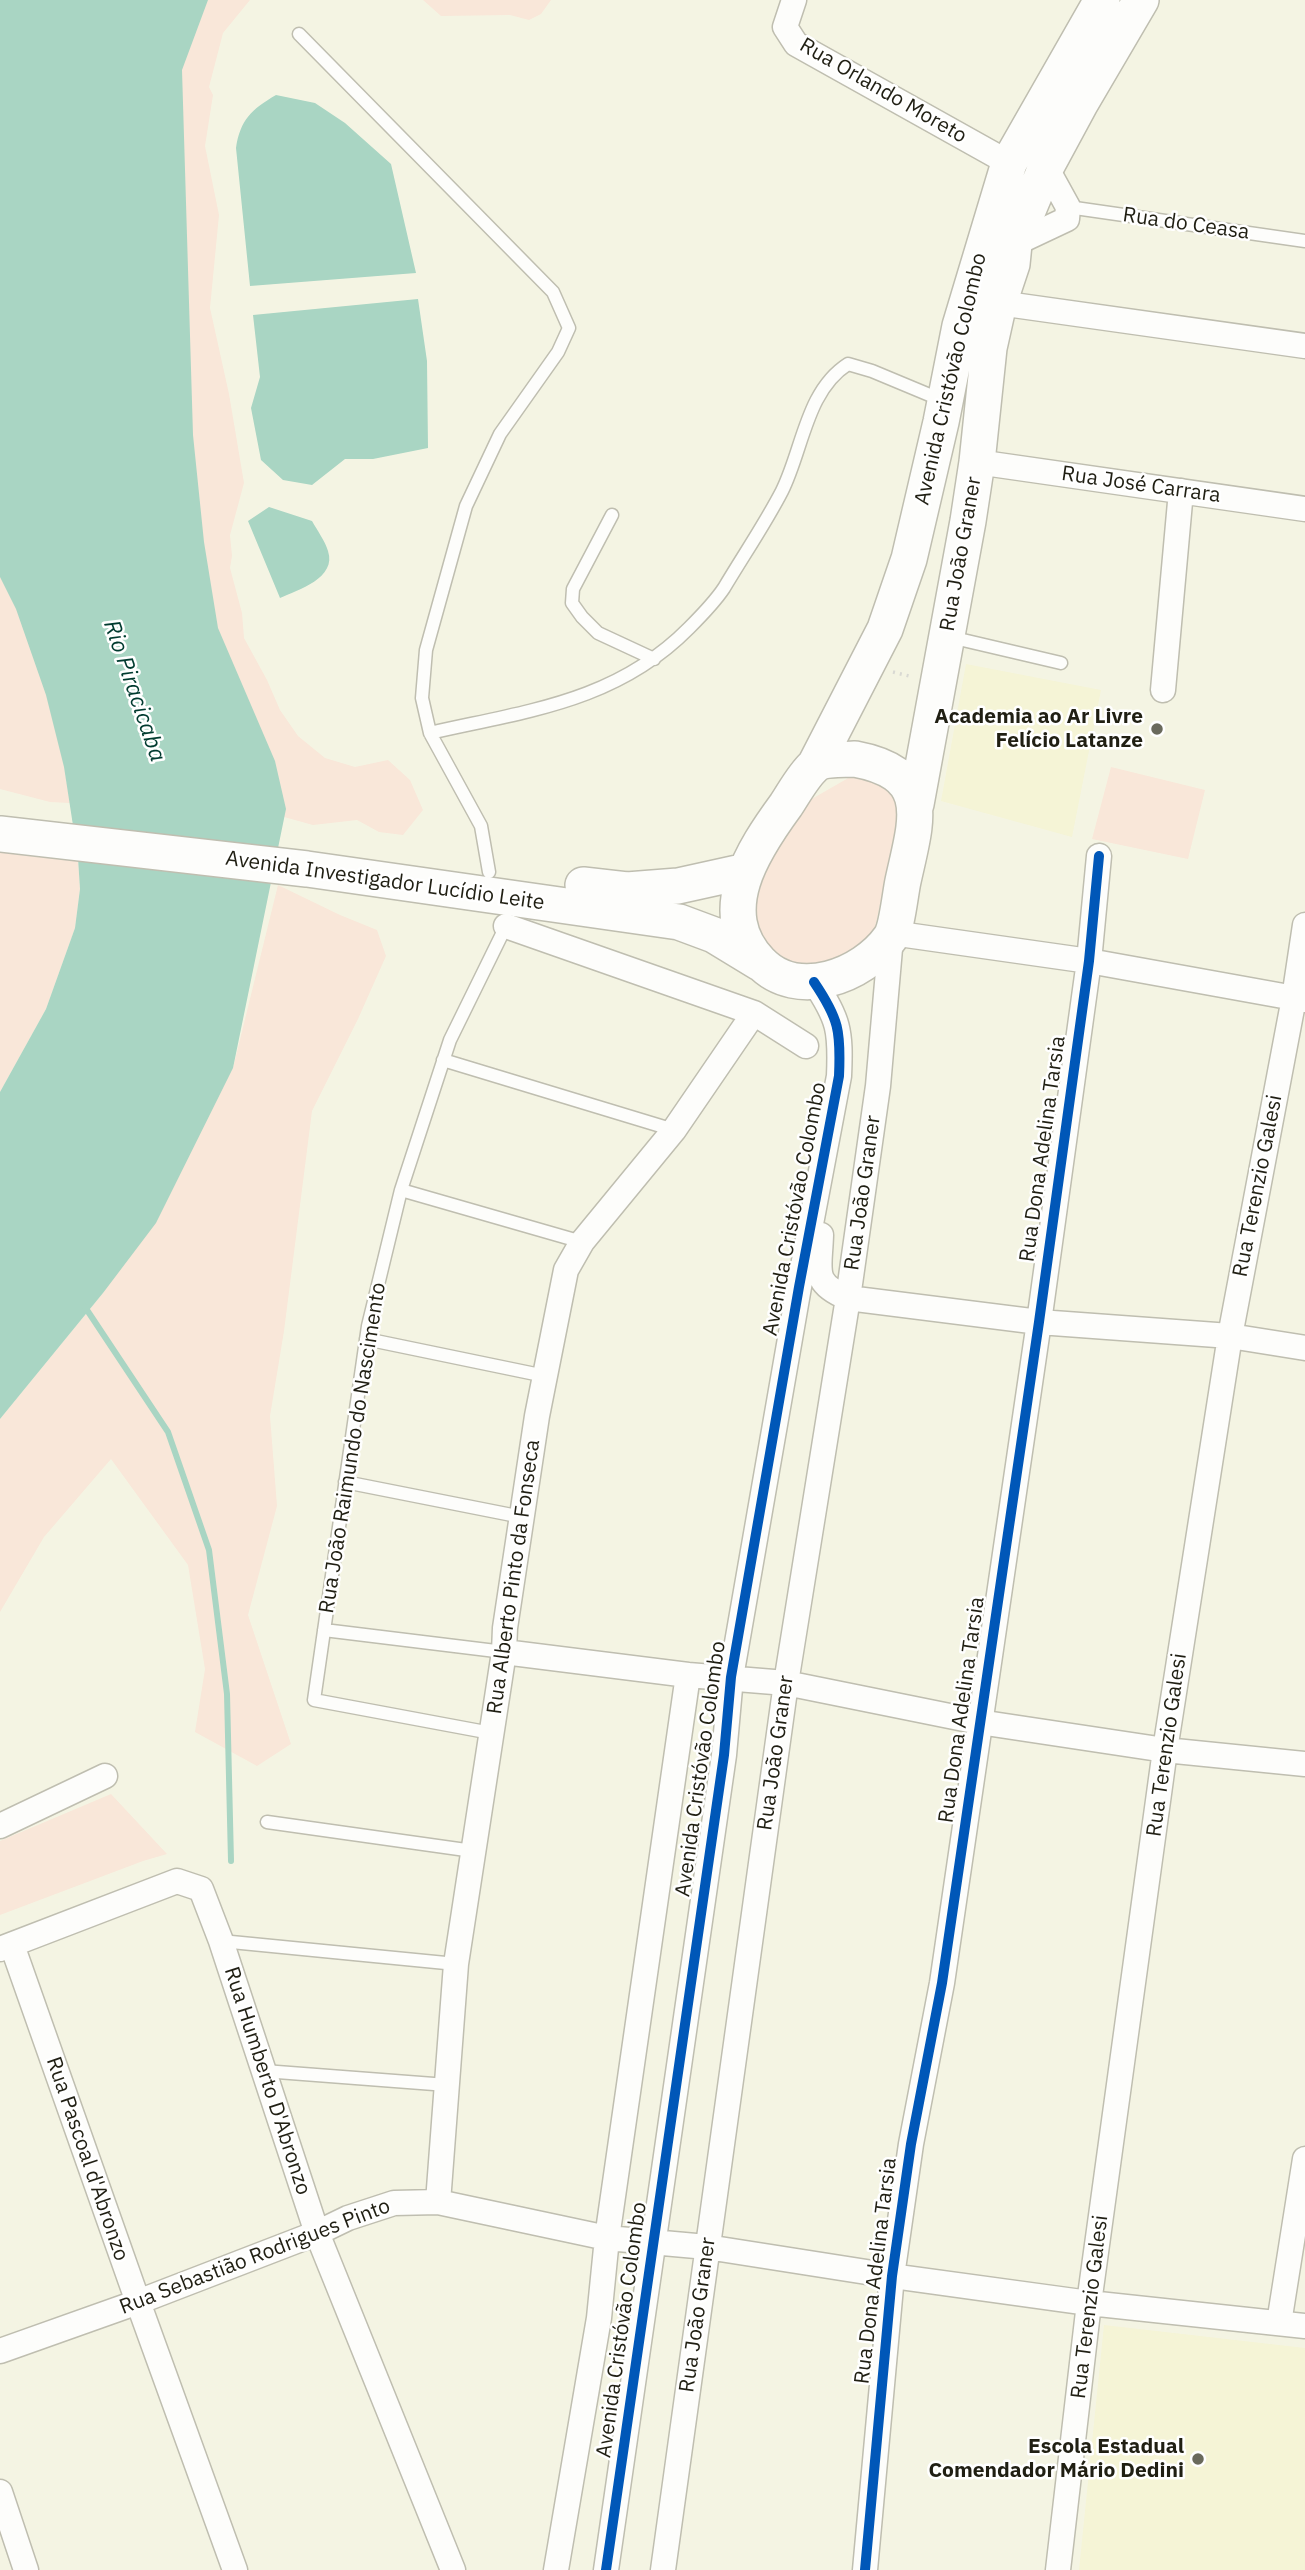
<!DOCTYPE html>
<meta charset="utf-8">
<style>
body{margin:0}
canvas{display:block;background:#f4f4e3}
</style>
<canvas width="1305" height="2570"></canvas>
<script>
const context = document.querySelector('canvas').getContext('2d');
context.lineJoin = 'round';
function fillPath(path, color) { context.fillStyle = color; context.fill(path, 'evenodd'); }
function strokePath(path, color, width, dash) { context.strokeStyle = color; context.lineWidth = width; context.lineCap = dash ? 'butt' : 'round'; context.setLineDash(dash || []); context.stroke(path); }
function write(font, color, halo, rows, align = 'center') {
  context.font = font + ' "IBM Plex Sans",sans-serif'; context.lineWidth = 5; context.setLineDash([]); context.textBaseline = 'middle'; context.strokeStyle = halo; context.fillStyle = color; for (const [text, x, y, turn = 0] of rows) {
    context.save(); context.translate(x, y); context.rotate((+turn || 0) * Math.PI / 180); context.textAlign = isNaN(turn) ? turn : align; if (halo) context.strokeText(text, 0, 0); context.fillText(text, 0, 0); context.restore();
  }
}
fillPath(new Path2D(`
 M966 664 1101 690 1072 837 941 801Z
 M1104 2325 1305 2348V2570H1079Z`), '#f5f4d6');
fillPath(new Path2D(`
 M162 0H250L223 33 209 87 213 95 205 146 219 215 210 308 229 394 244 483 230 535 232 556 230 568 242 613 244 638 267 680 280 710 298 736 325 758 355 767 388 760 410 780 423 810 403 835 379 832 357 820 313 825 284 817 215 677 144 78Z
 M423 0H551L541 14 529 20 510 15 441 16Z
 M0 548 41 623 70 803 50 802 0 789Z
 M1111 767 1205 790 1188 859 1092 839Z
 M850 777 878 781 895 800 898 824 873 936 851 955 825 967 782 962 756 931 757 874 779 830 810 800Z
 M0 848 78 858 80 889 75 928 46 1009 0 1092Z
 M278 885 340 915 377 930 386 956 358 1019 312 1111 284 1331 270 1416 277 1506 248 1615 291 1744 257 1766 195 1732 205 1669 188 1565 111 1459 44 1537 0 1612V1419L103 1293 233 1068Z
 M111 1794 167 1854 143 1861 0 1915V1841Z`), '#f9e7d9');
fillPath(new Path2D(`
 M0 0H208L182 70 193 435 204 542 218 628 275 761 286 809 233 1068 156 1223 103 1293 0 1419V1092L46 1009 75 928 80 889 78 858 64 767 46 695 16 609 0 577Z
 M276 95 315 103 345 123 391 164 416 273 250 286 236 148C240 120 252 109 276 95Z
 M418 299 427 361 428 448 373 459H345L312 485 283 480 261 460 251 408 260 377 253 315Z
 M269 507 312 521C317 530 325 541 328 551 337 578 298 590 280 598L248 521Z`), '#a9d5c3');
strokePath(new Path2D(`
 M85 1307 168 1432 209 1550 227 1694 231 1861`), '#a9d5c3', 6);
const lane = new Path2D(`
 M299 34 553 292 569 328 558 352 500 434 466 506 426 650 422 698 430 733 481 826 489 872
 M1068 207 1305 241
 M612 515 573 589 572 603 582 617 598 633 654 659
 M950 637 1061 663
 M430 733C526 711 616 702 689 628 702 615 714 603 724 588 743 556 765 524 782 491 803 449 806 391 848 364L872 371 944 401
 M443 1060 674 1130
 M401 1190 582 1242
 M366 1339 545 1376
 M345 1482 522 1517
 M324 1630 504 1652
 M491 1733 314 1700 368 1326 401 1190 450 1040 506 926
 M267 1822 473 1851
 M221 1941 456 1964
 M264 2071 447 2085`);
const street = new Path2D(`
 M794 0 785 27 796 44 1009 163
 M1014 244 1067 219 1068 207 1046 167
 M999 303 1305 346
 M977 462 1305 509
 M1163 690 1181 491
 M506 926 754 1013 806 1046
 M892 933 1089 961 1305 1000
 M821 1235C820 1271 811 1283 848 1298L1039 1322 1230 1336 1305 1348
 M504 1652 688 1675 786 1683 979 1722 1165 1750 1305 1764
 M0 1826 105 1776
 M12 1945 138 2302 235 2570
 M0 1949 177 1881 201 1889 221 1941 317 2233 453 2570
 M438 2202 456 1964 504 1652 505 1628 537 1416 566 1270 582 1242 674 1130 754 1013
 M1279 2323 1305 2159
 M0 2351 138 2302 317 2233 348 2218 394 2203 438 2202 607 2238 707 2247 892 2276 1089 2303 1305 2326
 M0 2492 26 2570
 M556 2570 599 2318 607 2238 688 1675
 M606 2570 724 1755 731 1677 799 1287 839 1076C841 1031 839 1019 814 982
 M663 2570 786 1683 848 1298 878 1086 891 937
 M865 2570 892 2276 911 2144 942 1983 1039 1322 1089 961 1099 856
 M1058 2570 1089 2303 1165 1750 1230 1336 1294 998 1305 925`);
const secondary = new Path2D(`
 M855 759C935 774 916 821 903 881 900 895 897 928 890 938 863 976 797 1001 760 962 712 912 753 850 786 805 794 793 803 776 814 766 823 758 843 760 855 759Z
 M815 765 885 629 909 559 941 422 960 326 1009 163 1102 0
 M916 804 968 521 977 462 989 348 999 303 1012 264 1014 244 1046 167 1080 104 1141 0
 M0 834 307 869 679 922 714 935 760 963
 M583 885 627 890 678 886 746 871`);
strokePath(lane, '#bfbeb0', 15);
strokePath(street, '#bfbeb0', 27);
strokePath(secondary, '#bfbeb0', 38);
strokePath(new Path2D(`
 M893 672 913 677`), '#d9d9d3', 3.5, [2, 5]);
strokePath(lane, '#fdfdfb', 12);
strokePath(street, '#fdfdfb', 24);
strokePath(secondary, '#fdfdfb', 35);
strokePath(new Path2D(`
 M606 2570 724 1755 731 1677 799 1287 839 1076C841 1031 839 1019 814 982
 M865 2570 892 2276 911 2144 942 1983 1039 1322 1089 961 1099 856`), '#0057b8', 10);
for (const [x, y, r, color] of [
 [1157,729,7,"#6a6a5c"],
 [1198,2459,7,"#6a6a5c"]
]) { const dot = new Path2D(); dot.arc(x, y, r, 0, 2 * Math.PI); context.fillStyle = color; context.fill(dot); strokePath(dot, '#fff', 2.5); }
write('21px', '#201f13', '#fff', [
 ["Rua Orlando Moreto",883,91,30],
 ["Rua do Ceasa",1186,224,8],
 ["Avenida Cristóvão Colombo",951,379,-77],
 ["Rua José Carrara",1141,485,8],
 ["Rua João Graner",961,554,-80],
 ["Avenida Investigador Lucídio Leite",385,881,8],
 ["Rua Dona Adelina Tarsia",1043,1149,-82],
 ["Rua Terenzio Galesi",1258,1186,-79],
 ["Rua João Graner",863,1193,-82],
 ["Avenida Cristóvão Colombo",795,1209,-79],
 ["Rua João Raimundo do Nascimento",353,1448,-81],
 ["Rua Alberto Pinto da Fonseca",514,1577,-82],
 ["Rua Dona Adelina Tarsia",962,1710,-82],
 ["Rua Terenzio Galesi",1167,1745,-82],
 ["Rua João Graner",776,1753,-82],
 ["Avenida Cristóvão Colombo",701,1769,-82],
 ["Rua Humberto D'Abronzo",267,2081,72],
 ["Rua Pascoal d'Abronzo",87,2159,71],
 ["Rua Sebastião Rodrigues Pinto",255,2257,-21],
 ["Rua Dona Adelina Tarsia",876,2271,-83],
 ["Rua Terenzio Galesi",1090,2307,-83],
 ["Rua João Graner",698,2315,-82],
 ["Avenida Cristóvão Colombo",622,2330,-82]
]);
write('bold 21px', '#201f13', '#fff', [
 ["Academia ao Ar Livre",1143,717],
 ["Felício Latanze",1143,741],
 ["Escola Estadual",1184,2447],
 ["Comendador Mário Dedini",1184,2471]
], 'right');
write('italic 23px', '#003b2f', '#fff', [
 ["Rio Piracicaba",134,691,71]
]);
</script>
